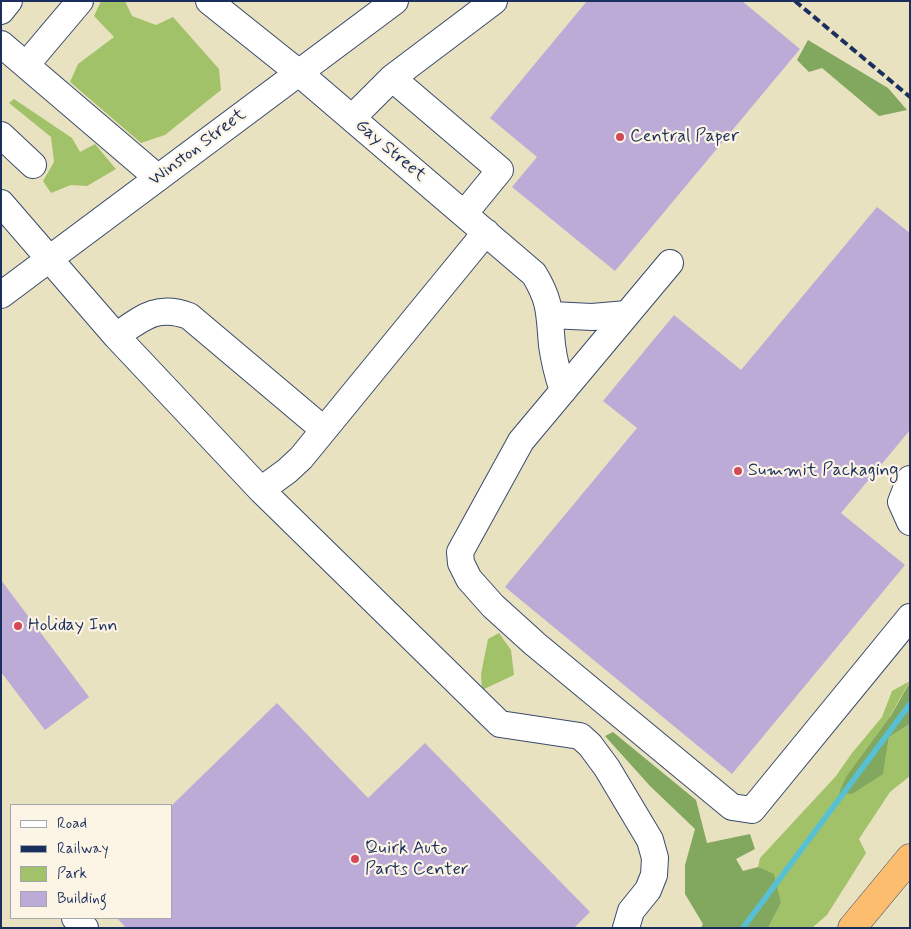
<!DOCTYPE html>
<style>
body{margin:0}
#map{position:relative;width:911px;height:929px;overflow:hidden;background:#e9e2c0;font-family:Mynerve,sans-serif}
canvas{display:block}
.frame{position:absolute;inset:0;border:2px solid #1b2f5e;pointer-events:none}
.legend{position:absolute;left:10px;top:804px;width:162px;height:115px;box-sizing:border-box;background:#fcf5e5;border:1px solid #a2a6af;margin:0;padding:6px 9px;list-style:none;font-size:15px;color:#1b2f5e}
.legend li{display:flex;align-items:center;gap:10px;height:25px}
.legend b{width:25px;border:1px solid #a2a6af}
</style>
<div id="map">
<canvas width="911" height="929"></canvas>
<div class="frame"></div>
<ul class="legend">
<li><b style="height:6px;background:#fff"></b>Road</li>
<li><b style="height:6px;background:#1b2f5e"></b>Railway</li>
<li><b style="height:14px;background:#a2c26a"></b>Park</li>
<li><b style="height:14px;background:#bcabd7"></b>Building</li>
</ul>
</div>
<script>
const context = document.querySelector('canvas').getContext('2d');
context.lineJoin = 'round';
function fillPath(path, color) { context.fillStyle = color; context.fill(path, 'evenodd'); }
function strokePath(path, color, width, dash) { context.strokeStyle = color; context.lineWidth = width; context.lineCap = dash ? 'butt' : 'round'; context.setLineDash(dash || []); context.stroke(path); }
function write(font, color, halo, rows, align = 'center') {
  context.font = font + ' Mynerve,sans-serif'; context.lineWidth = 4.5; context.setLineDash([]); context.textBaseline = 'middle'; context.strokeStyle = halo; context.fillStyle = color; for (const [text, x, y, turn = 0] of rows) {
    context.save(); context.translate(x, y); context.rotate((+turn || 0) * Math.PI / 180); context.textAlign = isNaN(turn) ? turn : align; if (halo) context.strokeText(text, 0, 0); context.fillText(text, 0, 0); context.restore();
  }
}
fillPath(new Path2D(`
 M101 1H125L132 16 156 25 173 17 219 69 221 90 165 135 141 143 70 82 78 64 114 37 94 16Z
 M14 99 72 138 80 152 95 144 116 169 87 186 71 185 51 193 43 181 54 162 51 137 9 103Z
 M499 633 511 650 514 675 482 690 481 674 488 639Z
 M910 681 890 716 883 774 889 737 910 724V776L890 792 859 839 866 853 827 915 812 928H768L781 903 758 867 760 858 836 776 852 753 882 717 892 691Z`), '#a2c26a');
fillPath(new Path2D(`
 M808 40 888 88 907 110 879 116 822 68 809 72 797 60Z
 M910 682V724L889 737 883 774 852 794 839 793 846 777 890 717Z
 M613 732 696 800 707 843 750 834 755 849 736 859 743 871 758 867 774 874 781 903 768 928H701L703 924 685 894V865L695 829 650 786 605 736Z`), '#81a85e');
strokePath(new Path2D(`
 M743 928 910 704`), '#58c0d4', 5.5);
fillPath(new Path2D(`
 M587 1H742L800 49 615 271 512 187 537 157 490 118Z
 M877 207 910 233V430L841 513 905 565 732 774 505 587 637 428 603 401 674 315 741 370Z
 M1 580 89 697 45 730 1 672Z
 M277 703 368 798 425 743 590 912 574 928H126L117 918H171V806Z`), '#bcabd7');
const minor = new Path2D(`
 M209 1 299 73 534 274C551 302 549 313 552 345 554 360 558 376 563 391
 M1 11 9 1
 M1 44 158 178
 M26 65 80 1
 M392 78 500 170 464 214
 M352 118 392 78 494 1
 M1 135 33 165
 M1 203 116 336 261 490 500 724 580 736 590 745 607 768 650 840 655 858 654 875 648 890 631 911 626 928
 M670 263 521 441 460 552 461 563 469 579 493 606 535 644 732 807 752 810 910 617
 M1 295 395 1
 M551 315 592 317 627 314
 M116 336C142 318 157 304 189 316L323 429
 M910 479 901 502 910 522
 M261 490 287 471 301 458 486 232
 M75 918 85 928`);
const highway = new Path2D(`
 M852 928 910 858`);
strokePath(minor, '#3a4a6d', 28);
strokePath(highway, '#3a4a6d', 29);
strokePath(minor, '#fff', 26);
strokePath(highway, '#fcbd6f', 28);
strokePath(new Path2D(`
 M795 1 910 97`), '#1b2f5e', 4, [8, 4]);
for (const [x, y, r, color] of [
 [620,137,5,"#d1495b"],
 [738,471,5,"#d1495b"],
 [18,626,5,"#d1495b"],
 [355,859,5,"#d1495b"]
]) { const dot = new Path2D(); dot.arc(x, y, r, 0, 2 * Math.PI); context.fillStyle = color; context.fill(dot); strokePath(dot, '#fcf5e5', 2); }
write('18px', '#1b2f5e', '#fcf5e5', [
 ["Central Paper",630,137],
 ["Summit Packaging",748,471],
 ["Holiday Inn",28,626],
 ["Quirk Auto",365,849],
 ["Parts Center",365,870]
], 'left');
write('18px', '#1b2f5e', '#fcf5e5', [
 ["Winston Street",198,148,-37],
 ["Gay Street",390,151,40]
]);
</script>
